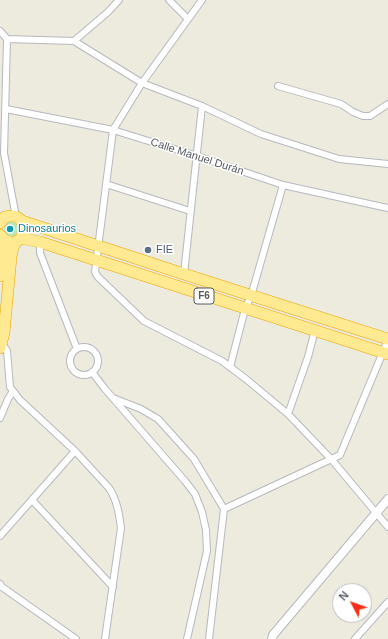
<!DOCTYPE html>
<meta charset="utf-8">
<style>
body{margin:0}
#map{position:relative;width:388px;height:639px;overflow:hidden;background:#edeade;font-family:Arial,sans-serif}
canvas{display:block}
.north{position:absolute;left:332px;top:583px;width:40px;height:40px;box-sizing:border-box;background:#fff;border:1px solid #bcbdc0;border-radius:50%;rotate:311deg;font-size:11px;font-weight:700;line-height:16px;text-align:center;color:#575b61}
.north::after{content:'';display:block;margin:auto;width:14px;height:18px;background:#fa2c16;clip-path:polygon(50% 0,100% 100%,50% 72%,0 100%)}
</style>
<div id="map">
<canvas width="388" height="639"></canvas>
<div class="north">N</div>
</div>
<script>
const context = document.querySelector('canvas').getContext('2d');
context.lineJoin = 'round';
function fillPath(path, color) { context.fillStyle = color; context.fill(path, 'evenodd'); }
function strokePath(path, color, width, dash) { context.strokeStyle = color; context.lineWidth = width; context.lineCap = dash ? 'butt' : 'round'; context.setLineDash(dash || []); context.stroke(path); }
function write(font, color, halo, rows, align = 'center') {
  context.font = font + ' Arial,sans-serif'; context.lineWidth = 3; context.setLineDash([]); context.textBaseline = 'middle'; context.strokeStyle = halo; context.fillStyle = color; for (const [text, x, y, turn = 0] of rows) {
    context.save(); context.translate(x, y); context.rotate((+turn || 0) * Math.PI / 180); context.textAlign = isNaN(turn) ? turn : align; if (halo) context.strokeText(text, 0, 0); context.fillText(text, 0, 0); context.restore();
  }
}
fillPath(new Path2D(`
 M4 229a7 7 0 1 1 14 0a7 7 0 1 1-14 0Z`), '#b7e8b8');
const minor = new Path2D(`
 M169 0 188 19
 M202 0 142 83 113 130 95 272 98 277 144 321 222 361 246 379 288 414 332 460 388 527
 M0 31 7 39 74 41 142 83 202 106 261 134 339 159 388 164
 M7 39 4 153 16 217
 M74 41 108 12 119 0
 M278 86 341 104 353 112 363 116H370L388 104
 M6 109 113 130 197 156 283 185 388 208
 M106 184 190 211
 M40 242V253L77 349
 M184 274 202 106
 M2 343 7 351 10 387 20 400 75 451 109 488C117 500 119 513 121 528L105 639
 M70 361a14 14 0 1 1 28 0a14 14 0 1 1-28 0Z
 M230 367 245 309 251 296 283 185
 M92 372 105 389 185 481 195 494 202 512 206 530 207 551 187 639
 M113 398 141 409 158 419 194 459 224 509 209 639
 M288 414 308 357 315 330
 M0 418 8 399 13 391
 M32 500 113 587
 M224 509 340 455 388 340
 M0 536 75 451
 M0 584 2 587 76 639
 M355 639 388 602`);
const tertiary = new Path2D(`
 M272 639 273 635 388 499`);
const trunk = new Path2D(`
 M22 221 184 274 388 339
 M0 223 5 217C29 210 30 244 10 242 5 241 3 239 0 235
 M21 238 40 242 388 354
 M0 276 3 251 1 237
 M0 348 4 333 11 257 13 247 17 241`);
strokePath(minor, '#b6b9bf', 8);
strokePath(tertiary, '#b6b9bf', 10);
strokePath(trunk, '#eaa500', 12);
strokePath(minor, '#fff', 6);
strokePath(tertiary, '#fff', 8);
strokePath(trunk, '#ffea91', 11);
for (const [x, y, r, color] of [
 [10,229,4,"#0f9aa8"],
 [148,250,4,"#5c6f8a"]
]) { const dot = new Path2D(); dot.arc(x, y, r, 0, 2 * Math.PI); context.fillStyle = color; context.fill(dot); strokePath(dot, '#fff', 1.5); }
for (const [x, y, w] of [
 [204,296,20]
]) { const box = new Path2D(); box.roundRect(x - w / 2, y - 8, w, 16, 3); context.fillStyle = '#fff'; context.fill(box); strokePath(box, '#575b61', 1); }
write('bold 10px', '#575b61', null, [
 ["F6",204,296]
]);
write('11px', '#575b61', '#fff', [
 ["Calle Manuel Durán",197,157,18]
]);
write('11px', '#0d838f', '#fff', [
 ["Dinosaurios",18,229]
], 'left');
write('11px', '#4e5e75', '#fff', [
 ["FIE",156,250]
], 'left');
</script>
